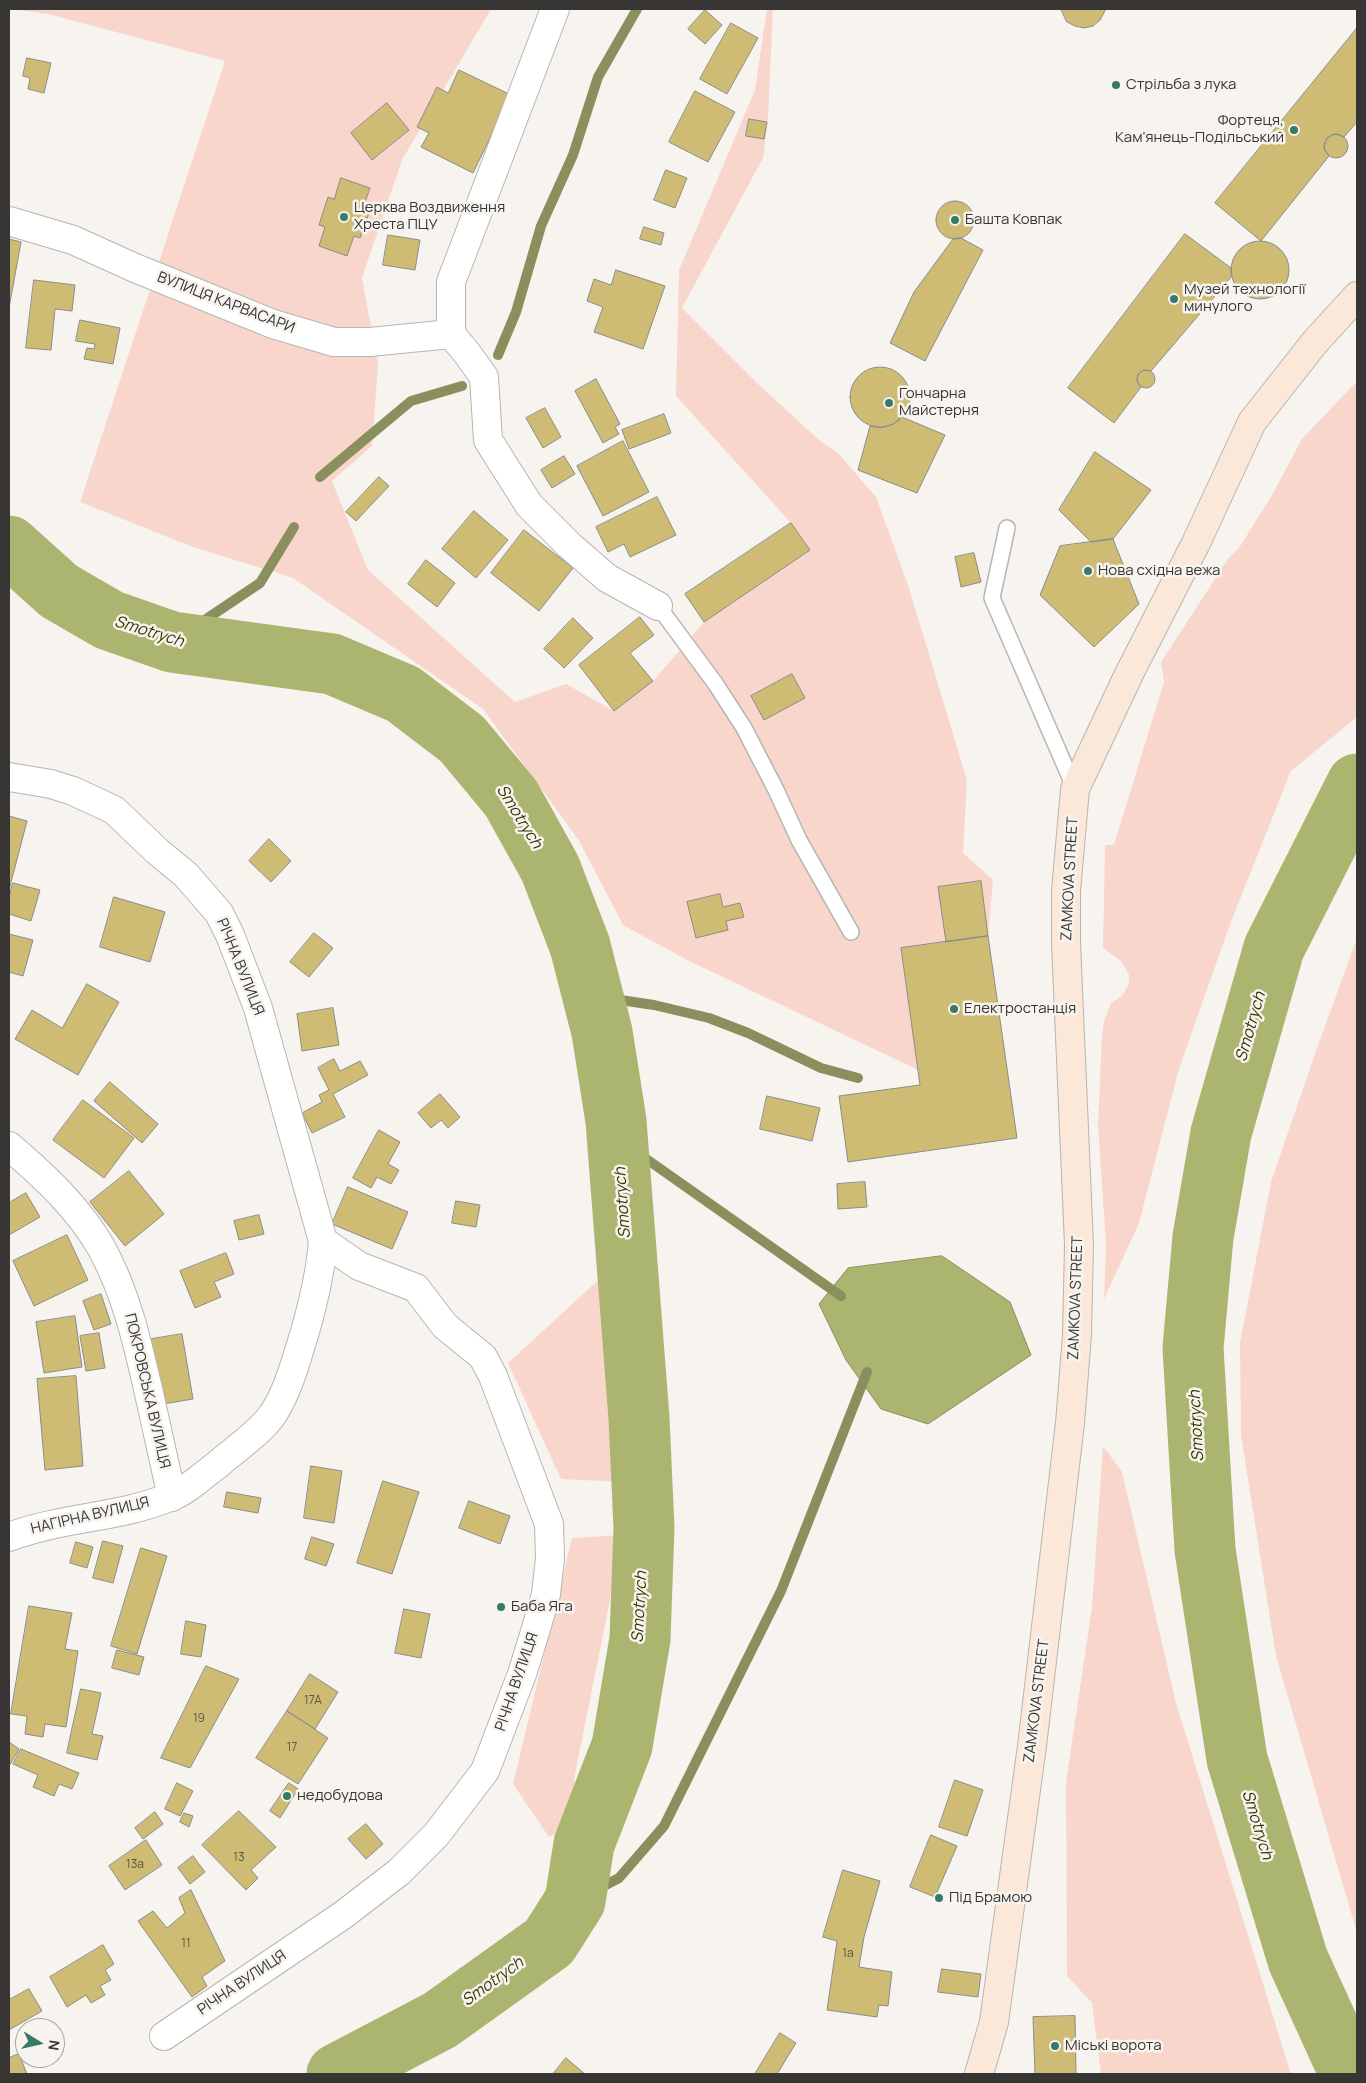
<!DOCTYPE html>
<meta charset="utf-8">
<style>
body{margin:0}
#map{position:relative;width:1366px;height:2083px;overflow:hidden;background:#f7f4ef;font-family:Manrope,sans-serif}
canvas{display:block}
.frame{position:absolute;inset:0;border:10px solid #373634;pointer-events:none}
.north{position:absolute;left:15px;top:2018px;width:50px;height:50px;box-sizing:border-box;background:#f7f4ef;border:1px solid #aaa8a4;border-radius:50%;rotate:99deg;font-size:14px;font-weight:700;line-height:20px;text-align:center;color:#373634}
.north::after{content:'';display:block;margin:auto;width:18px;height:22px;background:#397967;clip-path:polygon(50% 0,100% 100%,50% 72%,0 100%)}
</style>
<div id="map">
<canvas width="1366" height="2083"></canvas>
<div class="frame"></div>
<div class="north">N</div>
</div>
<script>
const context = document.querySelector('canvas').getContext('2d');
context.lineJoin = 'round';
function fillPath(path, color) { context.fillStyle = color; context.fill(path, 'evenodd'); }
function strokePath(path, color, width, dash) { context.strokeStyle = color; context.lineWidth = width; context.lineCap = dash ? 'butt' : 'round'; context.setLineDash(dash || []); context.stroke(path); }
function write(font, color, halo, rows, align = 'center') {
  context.font = font + ' Manrope,sans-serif'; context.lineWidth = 5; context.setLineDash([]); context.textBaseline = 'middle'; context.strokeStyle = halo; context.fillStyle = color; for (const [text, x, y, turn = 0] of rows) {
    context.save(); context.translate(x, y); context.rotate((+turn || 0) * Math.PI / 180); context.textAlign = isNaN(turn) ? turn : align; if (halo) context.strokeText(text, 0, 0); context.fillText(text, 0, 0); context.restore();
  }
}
fillPath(new Path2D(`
 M9 9H491L402 160 362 278 378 364 372 446 332 481 368 570 515 702 566 684 614 711 653 681 704 622 810 550 791 523 676 396 679 270 755 90 767 9H773L768 118 763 158 682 308 758 384 819 440 839 454 876 497 908 585 967 780 963 853 993 880 988 936 901 949 918 1070 687 960 623 925 578 839 483 709 293 578 190 546 80 502 225 61 48 14Z
 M1357 381V717L1291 771 1229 927 1179 1069 1139 1223 1104 1299 1106 1244 1098 1125 1102 1036 1104 1021 1111 1003 1122 996 1129 984V975L1122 962 1103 948 1105 845H1114L1164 682 1161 662 1228 559 1239 548 1272 495 1302 439Z
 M1357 938V1933L1276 1656 1241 1435 1240 1343 1271 1182 1317 1048Z
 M606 1273 623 1482 561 1479 508 1363Z
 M1103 1446 1122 1472 1176 1703 1291 2074H1101L1092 2003 1067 1976 1066 1782 1092 1607Z
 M623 1535 574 1779 588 1820 549 1837 513 1784 572 1538Z`), '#f9d6cc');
const water = new Path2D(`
 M942 1256 1010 1302 1031 1355 928 1424 881 1409 846 1360 819 1304 848 1268Z`);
fillPath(water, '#acb56f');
strokePath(water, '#898f5d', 1);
strokePath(new Path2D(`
 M498 355 516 312 541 226 573 155 598 77 637 9
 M320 477 411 401 462 386
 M172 642 260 583 294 527
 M593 996 654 1005 709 1018 748 1033 821 1068 858 1078
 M618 1139 841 1296
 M575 1901 619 1878 664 1826 781 1591 867 1372`), '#898f5d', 10);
strokePath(new Path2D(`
 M9 546 59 591 109 620 172 642 332 664 403 694 462 739 511 798 550 868 580 946 602 1032 616 1121 639 1418 644 1528 640 1639 622 1746 584 1844 575 1901 549 1942 440 2020 337 2074
 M1350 2074 1298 1960 1237 1759 1205 1550 1193 1348 1203 1237 1221 1133 1274 948 1357 784`), '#acb56f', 61);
const building = new Path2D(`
 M1061 9H1106L1100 20 1093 26 1084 28 1075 26 1067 22Z
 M705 10 722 25 705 44 688 29Z
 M731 23 758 38 727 94 700 79Z
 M1357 28V122L1344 137 1335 134 1327 138 1324 148 1329 156 1261 241 1215 203Z
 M27 58 51 63 44 93 28 89 30 78 23 76Z
 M459 70 511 95 473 173 421 147 429 133 417 127 437 87 448 93Z
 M695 91 735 112 708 162 669 142Z
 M387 103 409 130 372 160 351 133Z
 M749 119 767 122 764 139 746 136Z
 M1324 146a12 12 0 1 1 24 0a12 12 0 1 1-24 0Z
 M666 170 687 178 675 208 654 200Z
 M341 178 370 188 363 208 370 210 360 238 354 236 347 256 319 246 325 227 319 225 328 197 334 199Z
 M936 220a19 19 0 1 1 38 0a19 19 0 1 1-38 0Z
 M644 227 664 233 661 245 640 239Z
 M1185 234 1231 268 1232 276 1151 371 1144 370 1138 374 1137 381 1141 387 1114 423 1068 388Z
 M388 235 420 240 415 270 383 265Z
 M961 238 983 250 925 361 890 343 914 292 953 239Z
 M9 239 21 242 9 308Z
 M1231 270a29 29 0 1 1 58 0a29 29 0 1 1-58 0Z
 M616 270 665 286 643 349 594 332 603 307 587 301 594 279 611 285Z
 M34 280 75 285 72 311 55 309 51 350 26 348Z
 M80 320 120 328 113 364 84 359 87 348 94 349 95 344 76 341Z
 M850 397a30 30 0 1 1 60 0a30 30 0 1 1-60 0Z
 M1137 379a9 9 0 1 1 18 0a9 9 0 1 1-18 0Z
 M596 379 620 424 615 427 619 434 603 443 575 391Z
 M545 408 561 437 543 448 526 418Z
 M664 414 671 433 629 449 622 430Z
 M902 417 945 435 917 493 858 470 870 426 881 428 893 424Z
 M623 441 649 492 603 516 577 466Z
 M1095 452 1151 490 1113 539 1091 542 1059 510Z
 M564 456 575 474 552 488 541 470Z
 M379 477 389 486 356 521 346 512Z
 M657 497 676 535 630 557 624 544 608 552 596 527Z
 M474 511 508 540 476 578 442 549Z
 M791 523 810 550 704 622 685 594Z
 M524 530 573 568 539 611 491 573Z
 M1113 539 1139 604 1094 647 1040 595 1060 546Z
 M974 553 981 582 961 587 955 557Z
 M426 560 455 583 437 607 408 584Z
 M640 617 654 635 630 653 653 681 614 711 579 665Z
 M573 618 593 638 564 668 544 649Z
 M792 674 805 698 764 720 751 696Z
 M9 816 27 821 9 890Z
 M269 839 291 861 271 882 249 861Z
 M981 881 988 936 946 942 938 887Z
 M13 883 40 890 31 921 9 914V898Z
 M720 894 723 907 740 903 744 917 726 921 728 930 696 938 687 902Z
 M114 897 165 912 150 962 100 947Z
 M314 933 333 948 309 977 290 962Z
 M9 934 33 940 23 976 9 972Z
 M988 936 1017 1138 848 1162 839 1096 920 1085 901 948Z
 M87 984 119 1002 78 1075 15 1039 32 1010 62 1028Z
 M333 1008 339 1045 302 1051 297 1014Z
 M334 1059 340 1071 360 1061 368 1075 333 1094 345 1117 312 1133 302 1113 322 1102 319 1095 329 1090 318 1068Z
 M110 1082 158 1124 142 1143 94 1101Z
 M440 1094 460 1117 448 1128 441 1120 431 1128 418 1113Z
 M767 1096 820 1108 812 1141 760 1129Z
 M83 1100 134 1138 104 1178 53 1140Z
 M379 1130 400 1142 388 1164 399 1170 391 1184 377 1177 371 1188 353 1178Z
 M129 1171 164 1214 125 1246 90 1202Z
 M865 1182 867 1207 838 1209 837 1184Z
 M348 1187 408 1212 392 1249 332 1224Z
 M26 1193 40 1217 9 1235V1203Z
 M456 1201 480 1205 476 1227 452 1223Z
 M259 1215 264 1234 239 1240 234 1221Z
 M67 1235 88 1280 34 1306 13 1261Z
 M226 1253 234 1274 214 1282 221 1297 195 1308 180 1271Z
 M101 1294 111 1324 94 1330 83 1301Z
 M75 1316 82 1367 44 1373 36 1322Z
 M99 1333 105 1368 86 1371 80 1336Z
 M182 1334 193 1399 157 1405 146 1340Z
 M76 1376 83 1466 45 1470 37 1379Z
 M311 1466 342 1471 334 1523 304 1518Z
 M383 1481 419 1492 392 1574 357 1563Z
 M227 1492 261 1498 258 1513 224 1507Z
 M469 1501 510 1516 500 1544 459 1528Z
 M312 1537 334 1544 326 1566 305 1559Z
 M103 1541 123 1546 113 1583 93 1578Z
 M76 1542 93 1547 87 1568 70 1563Z
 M141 1548 167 1556 137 1654 111 1646Z
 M29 1606 72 1613 65 1649 78 1651 66 1727 45 1724 43 1737 25 1734 27 1716 11 1714Z
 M404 1609 430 1614 421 1658 395 1653Z
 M186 1621 206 1625 201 1657 181 1654Z
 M117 1650 144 1657 139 1675 112 1668Z
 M206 1666 239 1679 190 1768 161 1758Z
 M310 1674 338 1692 315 1729 287 1711Z
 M81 1689 101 1693 92 1734 103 1736 97 1760 67 1753Z
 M287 1711 328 1738 298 1784 256 1758Z
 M9 1742 19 1749 9 1766Z
 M21 1749 79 1773 72 1789 59 1784 54 1796 33 1787 38 1775 13 1764Z
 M955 1780 983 1790 967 1836 939 1827Z
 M177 1783 193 1791 180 1816 165 1809Z
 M289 1783 298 1789 280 1818 270 1811Z
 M239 1811 276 1847 251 1870 258 1878 246 1890 202 1845Z
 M155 1812 163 1824 143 1839 135 1828Z
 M184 1813 193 1816 189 1827 180 1822Z
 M366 1824 383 1844 366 1859 348 1839Z
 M931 1835 957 1846 935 1897 910 1887Z
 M146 1840 162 1865 125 1890 109 1866Z
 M193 1856 205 1872 190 1884 178 1868Z
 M843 1870 880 1881 864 1937 859 1967 892 1972 888 2006 879 2005 877 2017 827 2010 837 1941 823 1937Z
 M191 1890 225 1961 202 1977 207 1986 192 1997 138 1921 153 1911 167 1928 185 1913 179 1898Z
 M103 1945 114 1964 105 1970 111 1980 100 1986 105 1995 91 2003 86 1995 67 2007 50 1977Z
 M942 1969 981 1974 978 1997 938 1992Z
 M29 1989 42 2011 9 2030V2000Z
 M1075 2016 1076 2074H1035L1033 2017Z
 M780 2033 796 2043 777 2074H755Z
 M19 2054 27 2074H9V2058Z
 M566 2058 585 2074H553Z`);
fillPath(building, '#cebc74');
strokePath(building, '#8c8b87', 1);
const lane = new Path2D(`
 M1007 528 992 598 1075 789
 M658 606 715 683 744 728 776 790 799 840 851 932`);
const street = new Path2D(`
 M9 221 73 240 135 268 273 324 334 342H370L451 334V282L555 9
 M451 334 466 352 484 377 488 440 529 505 569 545 607 578 658 606
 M9 777 51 784 73 791 114 810 157 851 186 875 219 913 230 935 258 1008 323 1241C320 1278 311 1313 300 1348 293 1371 286 1394 273 1414 260 1433 234 1450 217 1465 202 1476 187 1491 170 1497 119 1518 61 1517 9 1537
 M9 1146C44 1176 79 1208 102 1249 126 1293 137 1341 148 1389 156 1425 164 1461 172 1497
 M164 2036 343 1915 399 1872 436 1835 485 1771 522 1674 535 1632 546 1594 550 1558 549 1524 493 1376 483 1357 445 1326 416 1288 359 1266 323 1241`);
const secondary = new Path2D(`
 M979 2074 994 2022 1032 1746 1070 1423 1077 1335 1079 1245 1066 943V891L1075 789 1129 674 1196 543 1252 422 1315 342 1357 296`);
strokePath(lane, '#b7b5b1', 18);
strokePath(street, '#b7b5b1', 30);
strokePath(secondary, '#b7b5b1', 30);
strokePath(lane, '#fff', 15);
strokePath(street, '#fff', 28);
strokePath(secondary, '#fce8d9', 28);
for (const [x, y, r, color] of [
 [1116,85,5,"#397967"],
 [1294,130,5,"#397967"],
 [344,217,5,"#397967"],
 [955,220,5,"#397967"],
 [1174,299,5,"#397967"],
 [889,403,5,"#397967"],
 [1088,571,5,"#397967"],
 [954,1009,5,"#397967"],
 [501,1607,5,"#397967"],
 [287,1796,5,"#397967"],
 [939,1898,5,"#397967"],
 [1055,2046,5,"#397967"]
]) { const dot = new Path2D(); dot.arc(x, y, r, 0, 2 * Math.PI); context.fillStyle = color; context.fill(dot); strokePath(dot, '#f7f4ef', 2); }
write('12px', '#5d5844', null, [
 ["17А",313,1701],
 ["19",199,1719],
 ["17",292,1748],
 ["13",239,1858],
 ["13а",135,1865],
 ["11",186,1944],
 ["1а",848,1954]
]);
write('15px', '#373634', '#f7f4ef', [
 ["Стрільба з лука",1126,85],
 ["Фортеця,",1284,121,"right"],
 ["Кам'янець-Подільський",1284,138,"right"],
 ["Церква Воздвиження",354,208],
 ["Хреста ПЦУ",354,225],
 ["Башта Ковпак",965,220],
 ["Музей технології",1184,290],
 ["минулого",1184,307],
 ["Гончарна",899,394],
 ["Майстерня",899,411],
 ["Нова східна вежа",1098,571],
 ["Електростанція",964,1009],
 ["Баба Яга",511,1607],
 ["недобудова",297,1796],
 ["Під Брамою",949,1898],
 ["Міські ворота",1065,2046]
], 'left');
write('15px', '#373634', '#f7f4ef', [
 ["ВУЛИЦЯ КАРВАСАРИ",226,303,21],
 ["ZAMKOVA STREET",1070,879,-87],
 ["РІЧНА ВУЛИЦЯ",240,967,68],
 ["ZAMKOVA STREET",1076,1298,-88],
 ["ПОКРОВСЬКА ВУЛИЦЯ",147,1391,77],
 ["НАГІРНА ВУЛИЦЯ",90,1516,-13],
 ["РІЧНА ВУЛИЦЯ",517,1682,-71],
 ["ZAMKOVA STREET",1037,1701,-83],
 ["РІЧНА ВУЛИЦЯ",242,1983,-34]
]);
write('italic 16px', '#343900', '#f7f4ef', [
 ["Smotrych",149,632,17],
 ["Smotrych",519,817,58],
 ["Smotrych",1251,1027,-74],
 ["Smotrych",623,1203,-94],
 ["Smotrych",1197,1426,-93],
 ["Smotrych",640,1607,-87],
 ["Smotrych",1257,1825,73],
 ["Smotrych",493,1982,-36]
]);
</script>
